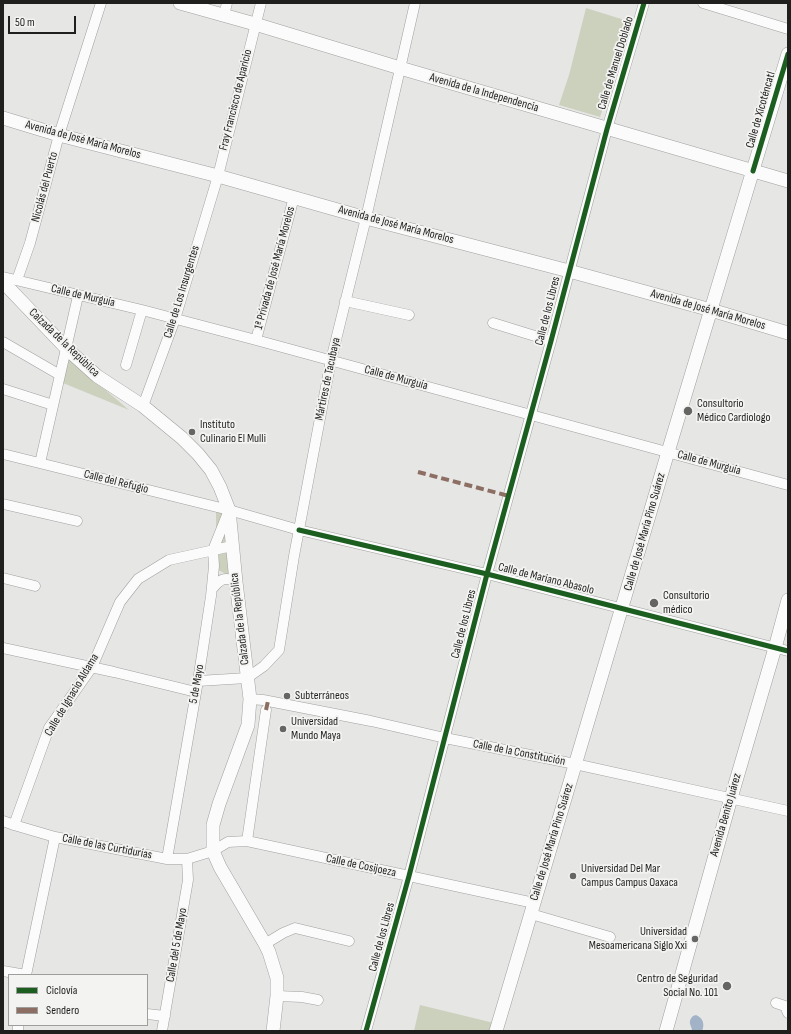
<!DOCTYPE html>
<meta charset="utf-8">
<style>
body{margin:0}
#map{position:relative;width:791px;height:1034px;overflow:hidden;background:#e6e6e5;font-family:"Sofia Sans Condensed",sans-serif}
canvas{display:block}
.frame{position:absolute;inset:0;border:4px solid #1f1f1e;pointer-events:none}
.legend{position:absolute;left:8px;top:974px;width:140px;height:52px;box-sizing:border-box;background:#f3f4f1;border:1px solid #9e9f9d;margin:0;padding:5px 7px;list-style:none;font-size:12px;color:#1f1f1e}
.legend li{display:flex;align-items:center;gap:8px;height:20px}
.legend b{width:20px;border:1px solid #9e9f9d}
.scale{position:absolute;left:8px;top:16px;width:68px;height:18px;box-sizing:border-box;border:2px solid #1f1f1e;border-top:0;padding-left:5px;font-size:12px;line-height:14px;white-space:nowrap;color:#1f1f1e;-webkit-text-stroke:3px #f3f4f1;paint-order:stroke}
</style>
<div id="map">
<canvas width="791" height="1034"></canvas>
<div class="frame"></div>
<ul class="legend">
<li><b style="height:5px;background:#1b5e20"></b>Ciclovía</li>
<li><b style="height:5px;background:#8d6e63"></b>Sendero</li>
</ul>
<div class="scale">50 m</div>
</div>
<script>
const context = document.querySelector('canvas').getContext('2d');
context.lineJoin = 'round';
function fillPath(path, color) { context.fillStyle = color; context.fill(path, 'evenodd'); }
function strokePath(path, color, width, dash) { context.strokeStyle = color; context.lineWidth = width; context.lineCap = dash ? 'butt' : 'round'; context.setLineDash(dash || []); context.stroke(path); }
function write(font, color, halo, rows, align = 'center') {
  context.font = font + ' "Sofia Sans Condensed",sans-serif'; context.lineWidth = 3.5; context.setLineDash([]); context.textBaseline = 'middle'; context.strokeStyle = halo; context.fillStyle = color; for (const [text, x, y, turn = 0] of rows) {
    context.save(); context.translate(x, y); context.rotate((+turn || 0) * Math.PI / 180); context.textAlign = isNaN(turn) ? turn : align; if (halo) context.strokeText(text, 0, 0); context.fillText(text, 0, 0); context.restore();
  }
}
fillPath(new Path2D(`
 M586 8 631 22 600 117 559 105 569 75Z
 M68 358 129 410 63 383Z
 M216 511H228V575L216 569Z
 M420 1005 494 1023 492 1031H414Z`), '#ccd1be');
fillPath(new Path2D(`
 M696 1015C703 1018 705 1024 702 1031H691L692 1029C690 1024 688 1021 693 1016Z`), '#a2b3c7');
const minor = new Path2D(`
 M703 3 788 29
 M224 15 227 3
 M3 277 142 310 256 340 788 485
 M17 280 30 243 59 135 101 3
 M345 301 409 315
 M493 323 551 341
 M256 340 294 197
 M3 342 60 375
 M126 365 142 310
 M3 389 53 405
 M143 406 175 319 218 176 261 3
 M3 454 229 510 299 530 487 574 788 651
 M40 463 78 296
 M3 504 77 521
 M3 578 35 586
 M212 589C220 579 225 576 236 582
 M3 648 114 672 196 692
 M198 681 247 678 264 666 279 650 294 556 331 360 366 218 415 3
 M250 699 263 700 371 721 445 738 575 764 788 811
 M3 821 14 825 55 837 167 859H187L213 851 228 842 247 841 534 903
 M14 825 49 728 92 667 120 602 138 579 169 560 232 546
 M247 841 266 710
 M167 859 198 681 211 596 214 566 213 550 229 510
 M531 914 610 937
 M265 944 283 933 295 928 349 941
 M3 971 26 975
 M26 975 55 837
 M277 996 302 997 318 1000
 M776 1003 785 1006 788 1013
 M147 1014 165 1016
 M18 1031V1025
 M162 1031 188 880 187 859
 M366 1031 409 876 487 574 551 341 607 129 644 3`);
const major = new Path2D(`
 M180 3 255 24 400 68 788 181
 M3 118 59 135 218 176 366 218 569 271 711 310 788 333
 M3 282 67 349 97 376 143 406 182 438 198 454 211 470 220 487 229 510 236 582 250 699 248 725 219 804 213 825V851L220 867 265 944 269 952 277 978V996L273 1031
 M496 1031 668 452 788 54
 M666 1031 731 798 775 648 788 600`);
strokePath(minor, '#a0a09f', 11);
strokePath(major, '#a0a09f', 14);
strokePath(minor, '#fbfbfb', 10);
strokePath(major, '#fbfbfb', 13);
strokePath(new Path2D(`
 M418 472 509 496
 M266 710 268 701`), '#8d6e63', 4, [8, 4]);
strokePath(new Path2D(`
 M753 171 788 54
 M299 530 487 574 788 651
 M366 1031 409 876 487 574 551 341 607 129 644 3`), '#1b5e20', 5);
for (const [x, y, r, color] of [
 [688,411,5,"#656564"],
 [192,432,4,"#656564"],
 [654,603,5,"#656564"],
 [287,696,4,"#656564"],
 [283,729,4,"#656564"],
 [573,876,4,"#656564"],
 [695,939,4,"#656564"],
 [727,986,5,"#656564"]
]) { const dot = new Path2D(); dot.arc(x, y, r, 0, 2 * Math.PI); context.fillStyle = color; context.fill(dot); strokePath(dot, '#f3f4f1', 1.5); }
write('12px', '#1f1f1e', '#f3f4f1', [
 ["Calle de Manuel Doblado",616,63,-73],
 ["Avenida de la Independencia",484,93,16],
 ["Fray Francisco de Aparicio",236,100,-76],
 ["Calle de Xicoténcatl",761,110,-74],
 ["Avenida de José María Morelos",83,140,15],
 ["Nicolás del Puerto",45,187,-75],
 ["Avenida de José María Morelos",396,225,15],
 ["1ª Prívada de José María Morelos",275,268,-75],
 ["Calle de Los Insurgentes",182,292,-73],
 ["Calle de Murguía",83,296,13],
 ["Avenida de José María Morelos",708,310,16],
 ["Calle de los Libres",548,311,-76],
 ["Calzada de la República",64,343,44],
 ["Calle de Murguía",396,378,15],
 ["Mártires de Tacubaya",328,379,-78],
 ["Calle de Murguía",709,463,15],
 ["Calle del Refugio",116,482,14],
 ["Calle de José María Pino Suárez",645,532,-74],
 ["Calle de Mariano Abasolo",546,579,14],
 ["Calzada de la República",240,619,-97],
 ["Calle de los Libres",464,624,-76],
 ["5 de Mayo",197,684,-80],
 ["Calle de Ignacio Aldama",72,695,-59],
 ["Calle de la Constitución",519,753,11],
 ["Avenida Benito Juárez",726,815,-74],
 ["Calle de José María Pino Suárez",552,842,-73],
 ["Calle de las Curtidurías",107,847,11],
 ["Calle de Cosijoeza",361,866,12],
 ["Calle de los Libres",382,937,-75],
 ["Calle del 5 de Mayo",177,945,-80]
]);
write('12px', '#1f1f1e', '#f3f4f1', [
 ["Consultorio",697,404],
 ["Médico Cardiologo",697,418],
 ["Instituto",200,425],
 ["Culinario El Mulli",200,439],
 ["Consultorio",663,596],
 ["médico",663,610],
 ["Subterráneos",295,696],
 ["Universidad",291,722],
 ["Mundo Maya",291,736],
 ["Universidad Del Mar",581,869],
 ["Campus Campus Oaxaca",581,883],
 ["Universidad",687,932,"right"],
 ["Mesoamericana Siglo Xxi",687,946,"right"],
 ["Centro de Seguridad",718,979,"right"],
 ["Social No. 101",718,993,"right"]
], 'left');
</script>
